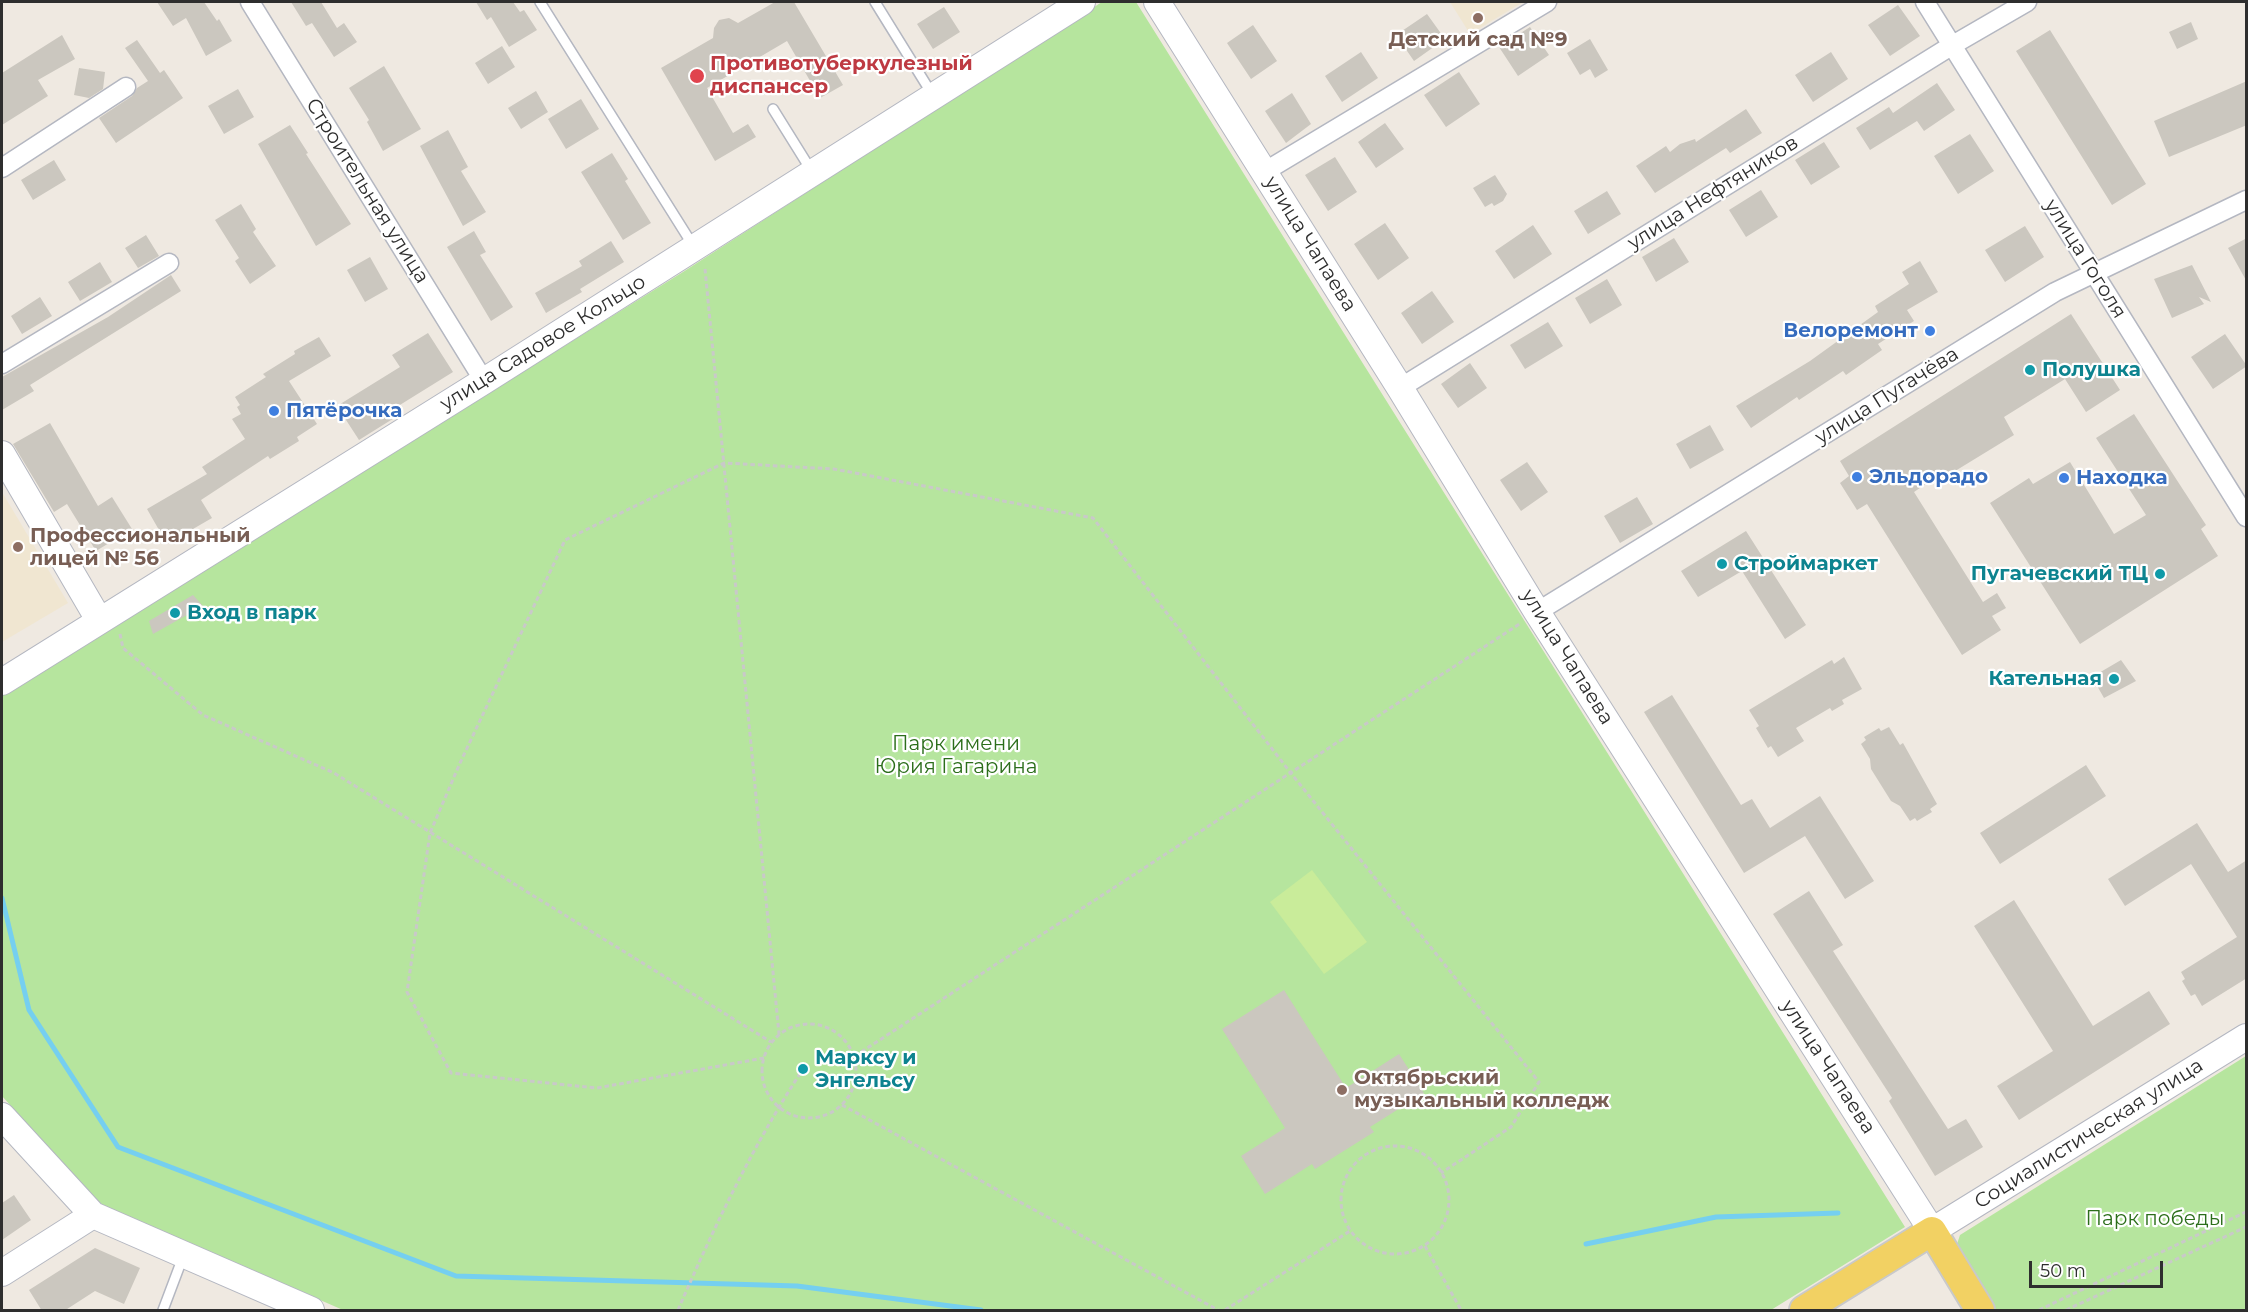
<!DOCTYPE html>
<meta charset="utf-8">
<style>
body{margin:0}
#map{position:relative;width:2248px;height:1312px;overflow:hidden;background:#efe9e1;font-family:Montserrat,sans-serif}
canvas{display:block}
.frame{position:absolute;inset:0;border:3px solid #2e2e2e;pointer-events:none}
.scale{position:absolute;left:2029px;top:1261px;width:134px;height:27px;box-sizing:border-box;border:3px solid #2e2e2e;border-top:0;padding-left:8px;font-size:18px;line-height:21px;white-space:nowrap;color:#2e2e2e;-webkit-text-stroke:4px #fff;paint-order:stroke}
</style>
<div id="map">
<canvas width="2248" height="1312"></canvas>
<div class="frame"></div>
<div class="scale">50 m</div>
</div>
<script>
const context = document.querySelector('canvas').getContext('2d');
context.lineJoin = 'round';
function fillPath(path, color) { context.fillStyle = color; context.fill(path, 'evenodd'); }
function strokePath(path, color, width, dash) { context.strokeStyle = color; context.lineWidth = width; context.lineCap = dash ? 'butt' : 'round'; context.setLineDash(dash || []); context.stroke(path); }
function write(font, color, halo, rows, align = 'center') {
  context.font = font + ' Montserrat,sans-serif'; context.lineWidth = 4.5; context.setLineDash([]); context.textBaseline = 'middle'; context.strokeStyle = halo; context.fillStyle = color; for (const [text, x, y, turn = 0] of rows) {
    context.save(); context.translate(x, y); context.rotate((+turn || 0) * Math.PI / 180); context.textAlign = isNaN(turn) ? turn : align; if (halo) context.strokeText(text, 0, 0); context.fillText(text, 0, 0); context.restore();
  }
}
fillPath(new Path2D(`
 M1450 2H1523L1470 34Z
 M2 492 68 603 2 642Z`), '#f0e6d1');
fillPath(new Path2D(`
 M1102 2H1136L1905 1227 1771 1310H343L98 1203 2 1096V696L683 272Z
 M2246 1056V1310H1996L1958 1251 1957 1244 1960 1235Z`), '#b6e59e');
fillPath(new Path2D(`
 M1312 870 1367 942 1324 974 1270 902Z`), '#c9ec9a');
strokePath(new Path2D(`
 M2 898 29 1010 118 1147 456 1276 797 1286 981 1310
 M1586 1244 1716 1217 1838 1213`), '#75cff0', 5);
fillPath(new Path2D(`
 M157 2H204L217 21 219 19 232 41 206 56 186 18 173 26Z
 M291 2H321L337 28 344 23 357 42 334 57 312 23 306 26Z
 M476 2H513L520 12 524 10 537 30 509 47 491 17 487 20Z
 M775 2H794L843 85 820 98 787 41 707 88 733 133 748 124 756 137 715 161 661 68 713 38 714 28 719 20 729 18 738 23Z
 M1898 5 1920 36 1890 56 1868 25Z
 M944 7 960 32 933 49 917 24Z
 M1427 14 1445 39 1414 61 1396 35Z
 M2191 22 2198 39 2177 49 2169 32Z
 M1253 25 1277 61 1251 79 1227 43Z
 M1530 27 1549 55 1518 76 1499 47Z
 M2050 30 2146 184 2112 205 2016 51Z
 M62 35 75 59 38 80 48 96 2 125V73Z
 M1590 39 1608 70 1595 78 1590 69 1580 75 1567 53Z
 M137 40 160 73 164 70 183 98 116 143 99 118 132 96 137 88 148 81 125 48Z
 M502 46 515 67 488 84 475 63Z
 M1361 52 1378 78 1342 102 1325 76Z
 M1831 52 1848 79 1813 102 1795 75Z
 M384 66 421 129 383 151 367 122 369 120 349 88Z
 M79 68 105 72 103 89 89 98 74 95Z
 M1459 72 1480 104 1446 127 1424 95Z
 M2247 81V125L2169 157 2154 121Z
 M1937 83 1955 110 1924 131 1917 121 1870 150 1856 128 1889 107 1893 113Z
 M238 89 254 117 224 134 208 106Z
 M536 91 548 112 521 129 508 108Z
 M1292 93 1311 124 1286 143 1265 111Z
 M581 99 599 129 566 149 548 119Z
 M1746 109 1762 133 1730 153 1726 148 1655 193 1636 166 1666 146 1670 152 1680 144 1695 139 1696 142Z
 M1385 123 1404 149 1376 168 1358 142Z
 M290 125 308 153 306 154 351 224 316 246 258 144Z
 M448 130 468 167 461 171 486 212 463 226 420 146Z
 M1970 134 1994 171 1958 194 1934 156Z
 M1824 142 1840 167 1811 185 1795 160Z
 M612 153 628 179 625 181 651 223 623 240 581 172Z
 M1335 157 1357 192 1328 211 1305 175Z
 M54 160 66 180 33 200 21 180Z
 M1495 175 1507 194 1503 201 1494 206 1492 203 1485 207 1473 188Z
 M1761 190 1778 217 1746 237 1729 210Z
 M1607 191 1621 214 1588 234 1574 211Z
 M241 204 256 229 253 232 276 266 250 284 235 261 239 258 215 220Z
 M1385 223 1409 258 1378 280 1354 244Z
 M1533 225 1552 254 1514 279 1495 251Z
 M2025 226 2044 257 2005 282 1985 250Z
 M474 231 486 252 480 255 513 307 491 321 447 247Z
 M146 235 159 256 138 268 125 248Z
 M1674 238 1689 262 1656 282 1642 257Z
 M2247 238V282L2228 248Z
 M611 241 624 262 580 289 582 292 546 313 535 293 582 266 579 261Z
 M370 257 388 289 365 302 347 270Z
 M1920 261 1938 292 1907 310 1914 321 1878 344 1882 350 1846 375 1843 371 1799 400 1797 397 1751 428 1736 406 1810 361 1878 312 1875 306 1909 284 1902 272Z
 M100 262 112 282 80 301 68 282Z
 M2192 265 2211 302 2199 297 2204 304 2172 318 2154 279Z
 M171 275 181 291 30 385 34 391 2 410V377L108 317Z
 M1607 279 1622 305 1590 324 1575 298Z
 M1432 291 1454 322 1422 344 1401 313Z
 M40 297 52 316 22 334 11 316Z
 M2071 314 2120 390 2086 412 2065 379 2004 417 2014 435 1947 476 1945 471 1914 492 1983 602 1997 593 2006 608 1992 616 2001 630 1962 655 1867 504 1857 510 1840 483 1849 476 1840 461Z
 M1548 322 1563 346 1525 369 1510 345Z
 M428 333 453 372 395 408 399 415 359 440 337 406 400 367 392 355Z
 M2225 334 2247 366 2213 389 2191 357Z
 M319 337 331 356 289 381 317 424 297 437 299 441 270 459 268 456 201 500 212 518 167 544 147 509 207 474 202 467 245 439 232 419 241 414 237 407 240 405 235 397 266 377 263 374 295 354 294 351Z
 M1470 363 1487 388 1458 408 1441 384Z
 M2134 414 2206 525 2201 529 2218 556 2080 644 1990 503 2029 478 2033 484 2070 462 2114 534 2146 515 2096 438Z
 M50 423 98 506 112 497 132 529 96 551 67 504 54 512 13 444Z
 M1710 425 1724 450 1690 469 1676 444Z
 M1527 462 1548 492 1521 511 1500 480Z
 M1637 497 1653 524 1620 543 1604 516Z
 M1746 531 1806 625 1785 639 1742 571 1698 597 1681 571Z
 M193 595 203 606 153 634 149 621Z
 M1844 657 1862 689 1842 700 1844 704 1832 711 1830 708 1796 728 1804 741 1778 757 1771 746 1768 748 1756 728 1759 726 1749 710 1832 660 1834 664Z
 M2121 660 2136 681 2104 698 2092 677Z
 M1672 695 1741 805 1752 799 1770 828 1820 796 1874 881 1845 899 1805 836 1744 873 1644 712Z
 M1889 727 1900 745 1903 743 1937 804 1930 809 1932 812 1917 821 1915 818 1910 821 1900 806 1891 801 1871 769 1870 759 1861 744 1866 740 1864 737 1879 728 1881 731Z
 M2086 765 2106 796 2000 864 1980 833Z
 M2197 823 2228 872 2247 860V978L2202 1006 2195 994 2191 996 2182 981 2185 979 2181 972 2237 937 2191 864 2125 906 2108 879Z
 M1809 891 1843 945 1833 951 1948 1129 1966 1119 1983 1147 1935 1176 1889 1101 1892 1098 1773 914Z
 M2014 900 2093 1026 2149 991 2170 1024 2019 1120 1997 1086 2053 1051 1974 926Z
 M1284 990 1346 1088 1399 1054 1424 1093 1370 1127 1374 1132 1315 1169 1312 1164 1265 1194 1241 1156 1285 1128 1222 1029Z
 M14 1195 31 1220 2 1240V1203Z
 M95 1248 140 1268 124 1304 95 1291 64 1311H42L29 1290Z`), '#cbc7bf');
const lane = new Path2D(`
 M540 2 694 247
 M875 2 932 94
 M773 109 811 170
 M163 1310 183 1257`);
const street = new Path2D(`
 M250 2 484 381
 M1925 2 2246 517
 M2 168 126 87
 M1264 172 1547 2
 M2 364 169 263
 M1400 388 1951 46 2027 2
 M1537 612 2055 292 2246 200`);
const secondary = new Path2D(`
 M1157 2 1400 388 1537 612 1932 1231 2246 1037
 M2 454 99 620
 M2 682 484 381 1082 2
 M2 1116 93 1215 311 1310
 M2 1273 93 1215`);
const primary = new Path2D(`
 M1804 1310 1932 1231 1980 1310`);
strokePath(lane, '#b4b7c1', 12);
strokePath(street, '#b4b7c1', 21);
strokePath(secondary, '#b4b7c1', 28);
strokePath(primary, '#c9c9c9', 32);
strokePath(new Path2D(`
 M705 269 779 1034
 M120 634 123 648 203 715 334 773 771 1042
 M762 1071a47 47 0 1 1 94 0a47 47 0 1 1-94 0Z
 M855 1056 1521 623
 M764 1058 597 1088 451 1073 407 992 430 833 460 763 565 540 724 463 834 469 1093 518 1290 772 1539 1082 1511 1127 1441 1173
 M842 1105 1218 1310
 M1341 1200a54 54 0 1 1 108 0a54 54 0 1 1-108 0Z
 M1425 1246 1461 1310
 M678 1310C714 1227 753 1145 803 1069
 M1225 1310 1350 1231
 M2039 1310 2246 1212
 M2066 1310 2246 1227`), '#c9c9c9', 3, [4.5, 3]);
strokePath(lane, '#fff', 9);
strokePath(street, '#fff', 18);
strokePath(secondary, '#fff', 26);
strokePath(primary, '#f2d163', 28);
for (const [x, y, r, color] of [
 [1478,18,6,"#8d6e63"],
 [697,76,8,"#e0444e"],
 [1930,331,6,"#3f7fe0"],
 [2030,370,6,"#0f9aa8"],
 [274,411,6,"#3f7fe0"],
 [1857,477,6,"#3f7fe0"],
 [2064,478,6,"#3f7fe0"],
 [18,547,6,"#8d6e63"],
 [1722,564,6,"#0f9aa8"],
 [2160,574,6,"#0f9aa8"],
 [175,613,6,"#0f9aa8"],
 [2114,679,6,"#0f9aa8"],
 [803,1069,6,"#0f9aa8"],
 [1342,1090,6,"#8d6e63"]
]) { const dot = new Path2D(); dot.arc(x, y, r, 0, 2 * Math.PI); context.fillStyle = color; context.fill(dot); strokePath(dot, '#fff', 2); }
write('bold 20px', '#785e54', '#fff', [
 ["Детский сад №9",1478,40,"center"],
 ["Профессиональный",30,536],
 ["лицей № 56",30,559],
 ["Октябрьский",1354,1078],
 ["музыкальный колледж",1354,1101]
], 'left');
write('bold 20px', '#be3a42', '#fff', [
 ["Противотуберкулезный",710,64],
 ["диспансер",710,87]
], 'left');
write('20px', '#2e2e2e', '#fff', [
 ["Строительная улица",367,191,58],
 ["улица Нефтяников",1713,193,-32],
 ["улица Чапаева",1310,244,58],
 ["улица Гоголя",2085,259,58],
 ["улица Садовое Кольцо",543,343,-32],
 ["улица Пугачёва",1887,396,-32],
 ["улица Чапаева",1567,657,58],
 ["улица Чапаева",1828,1067,57],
 ["Социалистическая улица",2089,1134,-32]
]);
write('bold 20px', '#366cbe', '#fff', [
 ["Велоремонт",1918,331,"right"],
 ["Пятёрочка",286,411],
 ["Эльдорадо",1869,477],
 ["Находка",2076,478]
], 'left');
write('bold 20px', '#0d838f', '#fff', [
 ["Полушка",2042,370],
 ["Строймаркет",1734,564],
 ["Пугачевский ТЦ",2148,574,"right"],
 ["Вход в парк",187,613],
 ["Кательная",2102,679,"right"],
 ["Марксу и",815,1058],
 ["Энгельсу",815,1081]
], 'left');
write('20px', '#2c6e1b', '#fff', [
 ["Парк имени",956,744],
 ["Юрия Гагарина",956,767],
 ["Парк победы",2155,1219]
]);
</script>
